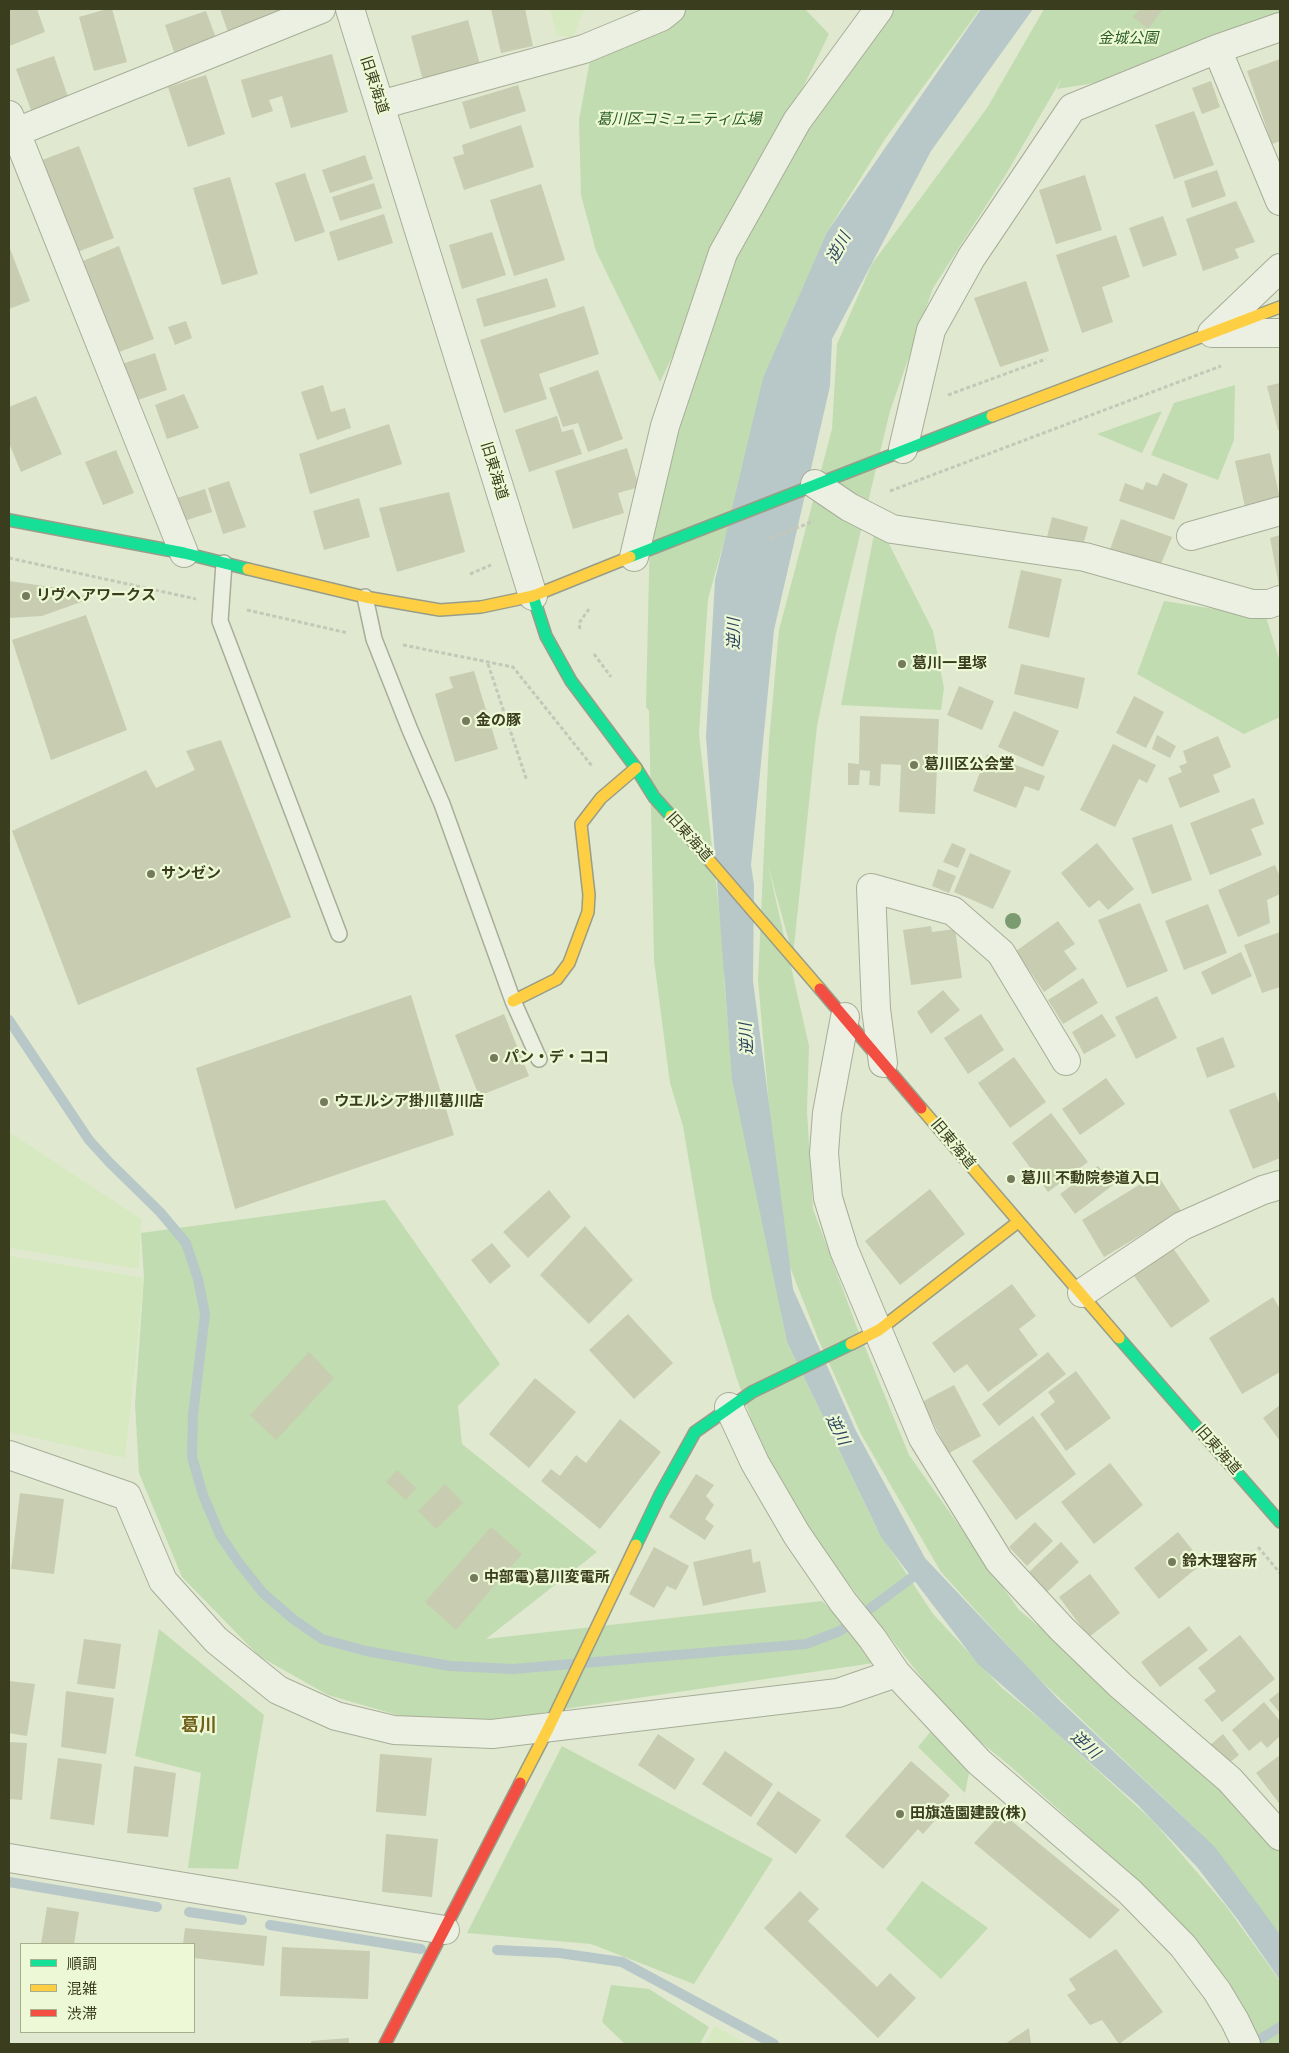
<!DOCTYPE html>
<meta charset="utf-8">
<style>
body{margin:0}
#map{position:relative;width:1289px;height:2053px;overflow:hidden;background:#e0e8d0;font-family:"PT Serif","Noto Sans JP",serif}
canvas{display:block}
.frame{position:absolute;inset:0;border:10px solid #3b3e1e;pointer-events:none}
.legend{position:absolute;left:20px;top:1943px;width:175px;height:90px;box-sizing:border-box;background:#edf9d6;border:1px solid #a6ae8c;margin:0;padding:6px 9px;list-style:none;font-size:15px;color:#3b3e1e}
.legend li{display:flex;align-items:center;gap:10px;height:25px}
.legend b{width:25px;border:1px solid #a6ae8c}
</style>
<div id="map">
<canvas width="1289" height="2053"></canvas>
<div class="frame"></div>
<ul class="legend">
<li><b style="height:6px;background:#16e098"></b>順調</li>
<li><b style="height:6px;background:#ffcf43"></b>混雑</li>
<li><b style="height:6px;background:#f24e42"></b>渋滞</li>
</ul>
</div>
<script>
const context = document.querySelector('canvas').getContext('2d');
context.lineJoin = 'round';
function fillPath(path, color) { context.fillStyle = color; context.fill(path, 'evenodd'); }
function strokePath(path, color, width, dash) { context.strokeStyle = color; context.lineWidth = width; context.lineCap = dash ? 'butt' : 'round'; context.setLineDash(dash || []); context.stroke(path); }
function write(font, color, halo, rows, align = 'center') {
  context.font = font + ' "PT Serif","Noto Sans JP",serif'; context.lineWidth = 4.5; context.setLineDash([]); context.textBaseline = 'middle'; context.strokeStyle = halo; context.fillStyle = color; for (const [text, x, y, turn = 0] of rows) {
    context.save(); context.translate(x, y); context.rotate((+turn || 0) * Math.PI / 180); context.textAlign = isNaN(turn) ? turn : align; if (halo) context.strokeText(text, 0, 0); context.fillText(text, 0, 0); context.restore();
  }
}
fillPath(new Path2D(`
 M550 9H584L573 38 557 35Z
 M9 1132 141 1219 139 1269 9 1248Z
 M9 1256 144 1278 125 1458 9 1432Z
 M715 2026 748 2044H705Z`), '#d7e9c0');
fillPath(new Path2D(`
 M677 9H805L829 34 660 382 596 251 581 195 579 120 590 60Z
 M890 9H980L885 139 827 232 781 338 708 599 699 734 719 908 725 943 724 981 732 1069 787 1342 877 1529 933 1614 1002 1688 1052 1729 1153 1821 1226 1906 1280 1981V2044H1263L1200 1946 1148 1890 1009 1765 956 1722 809 1533 762 1450 736 1376 712 1297 683 1126 670 1083 654 960 649 711 646 707 651 485 738 245 792 144Z
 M1044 9H1280V18L1101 82 1057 89 1062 78 1005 176 933 288 890 411 836 634 817 726 793 956 768 865 809 1046 807 1111 813 1209 856 1325 909 1455 1019 1610 1216 1772 1280 1838V1934L1198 1831 1031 1671 941 1572 861 1434 819 1341 781 1244 758 980 769 741 779 630 832 429 837 344 872 264 987 108Z
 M1235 385 1234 440 1218 480 1151 455 1174 403Z
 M1162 411 1142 453 1097 434Z
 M875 529 885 536 933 631 944 688 941 710 841 705Z
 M1164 601 1266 617 1280 662V717L1244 734 1137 674Z
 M385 1200 500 1364 458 1406 462 1444 597 1552 486 1639 822 1601 887 1661 557 1710 456 1732 328 1695 259 1656 182 1577 139 1473 135 1404 144 1278 141 1233Z
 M159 1629 264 1715 238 1869 188 1868 201 1773 135 1756Z
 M931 1731 958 1755 969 1773 965 1793 918 1747Z
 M562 1746 773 1859 694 1984 591 1944 467 1933Z
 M922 1881 988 1928 941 1979 886 1929Z
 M611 1985 649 1989 709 2027 700 2044H625L602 2022Z`), '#c1dcb1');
fillPath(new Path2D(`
 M981 9H1033L931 151 832 339 830 386 774 630 751 865 754 885 753 981 793 1289 856 1431 925 1558 1058 1699 1215 1847 1280 1934V1980L1238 1920 1197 1867 1138 1805 978 1664 881 1537 787 1342 732 1079 706 737 715 580 763 378 827 232Z`), '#b8c8c8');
strokePath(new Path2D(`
 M9 1020 89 1140 109 1162 160 1212 186 1243 198 1279 205 1314 193 1415 192 1457 203 1495 220 1535 239 1563 263 1593 293 1619 322 1639 366 1651 450 1666 513 1669 806 1644 840 1631 918 1573
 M9 1882 157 1907
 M189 1912 242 1920
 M270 1925 421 1949
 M497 1950 559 1953 622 1962 774 2044
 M1252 2044 1280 2027`), '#b8c8c8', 10);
fillPath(new Path2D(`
 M9 9H37L45 32 9 46Z
 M107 9H112L127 62 94 71 79 17Z
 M220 9H300L229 35Z
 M491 9H525L533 46 501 53Z
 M1140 9H1163L1148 29 1133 17Z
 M206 11 219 46 177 61 165 25Z
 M468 20 482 72 425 88 411 36Z
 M332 54 348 112 291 128 282 96 269 100 273 111 252 118 241 80Z
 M54 56 68 97 31 110 16 69Z
 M1280 59V141L1272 144 1247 71Z
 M206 75 225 134 188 147 168 87Z
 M1211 81 1220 107 1202 114 1192 88Z
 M518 85 526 111 470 129 462 102Z
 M1194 111 1214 165 1174 179 1155 125Z
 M521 125 534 167 464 190 453 157 464 154 462 145Z
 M79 146 114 238 72 254 37 162Z
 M365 155 373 179 330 193 322 170Z
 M1217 170 1226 196 1192 208 1184 181Z
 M305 173 325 232 295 242 275 183Z
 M1085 175 1102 230 1056 244 1039 190Z
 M230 177 258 274 222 285 193 188Z
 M374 183 382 208 340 221 332 197Z
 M541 184 565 260 514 276 490 200Z
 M1236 201 1255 242 1235 249 1239 258 1203 271 1186 219Z
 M384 214 393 243 338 261 329 232Z
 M1163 216 1177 255 1143 267 1129 228Z
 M492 232 506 275 462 289 449 245Z
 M1116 235 1130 277 1102 287 1113 322 1082 333 1056 255Z
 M9 246 30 301 9 309Z
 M119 246 154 339 111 355 78 263Z
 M547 278 556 307 484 327 476 299Z
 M1026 281 1049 351 1000 367 974 298Z
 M584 306 599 354 539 374 547 399 504 413 480 340Z
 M186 321 192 338 175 345 168 327Z
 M155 353 167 390 132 402 119 365Z
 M598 370 623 439 588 452 578 423 563 427 549 388Z
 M1280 383V430H1278L1267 386Z
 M323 385 331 412 345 408 351 428 317 440 301 392Z
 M184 394 199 428 167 439 155 405Z
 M36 396 62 454 21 472 9 443V407Z
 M557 416 562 432 573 429 582 454 529 472 515 430Z
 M389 424 402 464 310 494 299 454Z
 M627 448 639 487 618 493 624 513 573 529 555 471Z
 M116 450 134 493 103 505 85 462Z
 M1270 453 1280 499 1245 507 1235 461Z
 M1163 473 1188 484 1174 520 1119 501 1125 483 1143 490 1146 482 1157 486Z
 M229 481 246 527 223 534 208 488Z
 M205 489 212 512 178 523 171 500Z
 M449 492 465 552 397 572 379 508Z
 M359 498 370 537 324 550 313 511Z
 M1052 517 1088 527 1082 550 1046 541Z
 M1121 519 1172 537 1159 569 1109 552Z
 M1280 535V586H1279L1270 538Z
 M1021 570 1062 579 1049 638 1008 628Z
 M9 581 58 588 92 598 42 616 9 618Z
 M86 615 127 730 51 760 12 640Z
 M1021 664 1085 678 1078 709 1014 694Z
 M474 671 498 749 455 762 435 694 453 688 449 677Z
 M959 686 994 701 982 730 947 715Z
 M1134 696 1164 712 1146 748 1116 733Z
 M1014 711 1059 731 1043 767 998 747Z
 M860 716 939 719 935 814 899 812 901 765 881 764 880 786 869 785 870 771 860 770 859 785H848V763L859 764Z
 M1157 735 1176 746 1170 758 1152 749Z
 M1218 736 1231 767 1213 775 1220 792 1180 808 1168 778 1182 772 1179 766 1187 763 1183 751Z
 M221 740 291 917 78 1005 12 831 146 770 156 788 195 770 186 751Z
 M1113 744 1156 765 1147 783 1139 779 1115 827 1080 810Z
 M987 754 1045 776 1039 791 1025 786 1016 808 973 791Z
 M1254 798 1264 824 1251 829 1262 855 1210 875 1190 823Z
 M1172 824 1192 880 1152 894 1132 838Z
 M952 843 966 849 958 868 943 862Z
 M1097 843 1134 889 1108 910 1099 900 1089 908 1061 873Z
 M970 853 1011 871 993 909 954 892Z
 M1275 865 1280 877V894L1267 900 1270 923 1238 937 1218 890Z
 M938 869 956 876 949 893 932 886Z
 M1140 903 1168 971 1127 988 1098 920Z
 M1208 904 1227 953 1184 970 1165 921Z
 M1058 921 1075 944 1064 951 1077 969 1044 992 1016 951Z
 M931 926 932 932 955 929 962 978 911 985 903 930Z
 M1280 932V987L1262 993 1244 945Z
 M1241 952 1252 976 1212 995 1201 972Z
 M1083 978 1098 1003 1063 1024 1048 1000Z
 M943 990 960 1010 931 1034 917 1012Z
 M411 995 454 1135 235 1209 196 1068Z
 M1157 996 1177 1038 1136 1059 1115 1017Z
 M504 1014 529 1076 479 1096 455 1035Z
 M981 1014 1004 1050 968 1074 944 1038Z
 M1102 1014 1116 1036 1084 1054 1072 1032Z
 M1223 1037 1235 1067 1207 1078 1196 1048Z
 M1014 1057 1046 1102 1010 1128 978 1083Z
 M1106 1078 1125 1104 1080 1135 1062 1109Z
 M1275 1092 1280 1106V1158L1253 1169 1229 1110Z
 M1051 1113 1088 1162 1048 1192 1012 1143Z
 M1098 1166 1113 1185 1075 1214 1060 1194Z
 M1157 1174 1181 1211 1104 1257 1082 1220Z
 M930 1189 965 1234 900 1285 865 1241Z
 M549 1190 571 1217 528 1258 503 1232Z
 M585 1226 633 1280 589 1324 540 1275Z
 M492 1243 511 1266 490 1284 471 1260Z
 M1173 1248 1210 1301 1171 1328 1134 1276Z
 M1012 1284 1036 1316 1019 1329 1038 1355 988 1392 967 1364 954 1373 932 1343Z
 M1273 1297 1280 1309V1372L1242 1394 1209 1338Z
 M628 1314 673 1363 634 1399 589 1350Z
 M309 1352 334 1378 276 1440 250 1415Z
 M1048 1352 1066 1374 999 1426 982 1404Z
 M1076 1371 1111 1418 1066 1451 1040 1414 1055 1402 1048 1392Z
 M535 1378 576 1412 529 1468 489 1434Z
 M954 1385 981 1436 949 1453 922 1402Z
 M1280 1405V1441L1263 1418Z
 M1033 1416 1076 1474 1016 1520 972 1461Z
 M620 1419 661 1452 600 1529 541 1481 551 1469 560 1476 576 1455 586 1463Z
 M1110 1463 1143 1505 1094 1544 1061 1502Z
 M397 1470 416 1488 406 1500 386 1482Z
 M696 1474 714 1485 706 1496 714 1505 705 1519 714 1526 705 1540 669 1517Z
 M445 1484 463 1503 436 1529 418 1511Z
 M20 1493 64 1499 54 1574 11 1569Z
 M1035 1522 1053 1541 1027 1566 1009 1547Z
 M491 1527 522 1554 456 1630 425 1602Z
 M1178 1532 1203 1563 1159 1599 1134 1568Z
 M1061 1542 1079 1562 1046 1593 1028 1573Z
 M654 1547 689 1566 676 1590 667 1586 654 1608 629 1594Z
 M751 1549 753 1563 760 1561 766 1592 703 1606 693 1562Z
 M1090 1574 1120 1613 1089 1637 1059 1597Z
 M1189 1626 1208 1650 1160 1687 1141 1662Z
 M1240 1635 1275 1679 1222 1722 1204 1700 1216 1691 1198 1668Z
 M84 1639 121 1644 115 1689 77 1684Z
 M9 1681 35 1684 27 1736 9 1733Z
 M66 1691 114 1698 106 1754 61 1747Z
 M1280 1691V1713L1269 1700Z
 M1264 1702 1280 1721V1736L1267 1748 1261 1741 1249 1751 1232 1730Z
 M658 1734 695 1759 675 1790 638 1765Z
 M1223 1734 1239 1755 1224 1767 1208 1747Z
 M9 1742 27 1743 22 1800 9 1799Z
 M725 1751 773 1784 751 1817 702 1784Z
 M380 1754 432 1758 426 1816 376 1812Z
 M1280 1755V1802L1279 1803 1256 1773Z
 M58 1758 102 1764 94 1825 50 1819Z
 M911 1761 950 1795 935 1812 938 1817 923 1834 918 1829 883 1869 845 1836Z
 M134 1766 176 1773 168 1837 127 1833Z
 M778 1791 821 1820 796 1854 756 1824Z
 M1002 1813 1120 1910 1090 1939 974 1843Z
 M386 1834 438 1839 432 1897 382 1892Z
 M800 1891 819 1909 808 1921 877 1987 890 1973 916 1998 878 2038 764 1928Z
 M47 1907 79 1912 74 1944H41Z
 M185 1928 267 1936 264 1966 194 1958V1944H183Z
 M282 1947 370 1951 368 1999 280 1996Z
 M1116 1949 1163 2012 1119 2044 1102 2020 1090 2025 1067 1995 1076 1990 1069 1979Z
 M1029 2028 1031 2044H1005Z
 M349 2038V2044H311V2041Z`), '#c8ccb0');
const lane = new Path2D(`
 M224 563 220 621 339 934
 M365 597 374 639 410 730 442 804 513 1001 539 1059`);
const street = new Path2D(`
 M350 9 533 596
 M1217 49 1280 201
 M380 105 584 49 661 17 671 9
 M9 115 184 553
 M9 135 321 9
 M1212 333 1280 268
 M1214 333H1280
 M903 449 931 330 971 258 1072 108 1217 49 1280 27
 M815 484 849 507 892 529 1085 557 1252 604H1269L1280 600
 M1191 536 1280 511
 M634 557 665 426 723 253 797 121 879 9
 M845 1017 827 1113 824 1153 828 1198 844 1250 923 1438 999 1561 1062 1629 1120 1685 1230 1780 1280 1836
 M883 1063 876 1009 871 888 953 911 1001 953 1066 1061
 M1082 1293 1182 1226 1263 1190 1280 1185
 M729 1407 755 1463 797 1535 843 1602 872 1638 896 1673 979 1762 1130 1892 1183 1946 1217 1991 1235 2021 1246 2044
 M9 1455 127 1496 163 1581 216 1640 278 1690 336 1716 394 1730 492 1734 838 1693 896 1673
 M9 1858 445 1930`);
const fast = new Path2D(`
 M9 520 184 553 248 569
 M630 557 992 416
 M533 596 546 636 571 681 636 768 654 797 671 816
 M1119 1338 1280 1522
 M636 1545 660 1495 695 1432 752 1392 851 1344`);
const slow = new Path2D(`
 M992 416 1280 307
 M248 569 365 597 440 610 481 607 533 596 630 557
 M671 816 820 989
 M513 1001 557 979 569 963 588 912 589 895 581 824 601 798 636 768
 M921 1108 1119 1338
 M851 1344 879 1330 1018 1222
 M520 1783 548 1729 636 1545`);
const jam = new Path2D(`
 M820 989 921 1108
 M385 2044 520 1783`);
strokePath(lane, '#a8ad98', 18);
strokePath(street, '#a8ad98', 30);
strokePath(fast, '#989d88', 14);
strokePath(slow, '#989d88', 14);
strokePath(jam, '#989d88', 14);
strokePath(new Path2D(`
 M948 395 1046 359
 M890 491 1221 366
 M771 538 814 521
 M9 558 196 599
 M470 574 491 565
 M247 610 348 633
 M580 629 579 623 589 609
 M403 645 513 667 592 766
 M594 654 611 677
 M488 664 527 781
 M1258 1547 1280 1573`), '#c4c8b8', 3, [4, 2.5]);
strokePath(lane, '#ebf0e2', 15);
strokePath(street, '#ebf0e2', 28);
strokePath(fast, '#16e098', 11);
strokePath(slow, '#ffcf43', 11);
strokePath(jam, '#f24e42', 11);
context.fillStyle = '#7c9b71';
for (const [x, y] of [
 [1013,921]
]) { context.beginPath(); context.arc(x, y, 8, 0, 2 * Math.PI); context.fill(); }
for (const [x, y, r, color] of [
 [26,596,5,"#757a5c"],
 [902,664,5,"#757a5c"],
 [466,721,5,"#757a5c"],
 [914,765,5,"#757a5c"],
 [151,874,5,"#757a5c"],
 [494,1058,5,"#757a5c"],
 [324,1102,5,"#757a5c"],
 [1011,1179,5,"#757a5c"],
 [1172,1562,5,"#757a5c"],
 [474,1578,5,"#757a5c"],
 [900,1814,5,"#757a5c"]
]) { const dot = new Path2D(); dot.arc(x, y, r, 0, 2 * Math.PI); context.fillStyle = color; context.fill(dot); strokePath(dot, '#edf9d6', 2); }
write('italic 15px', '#2a5c23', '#edf9d6', [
 ["金城公園",1128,39],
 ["葛川区コミュニティ広場",679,120]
]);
write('15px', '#3b3e1e', '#edf9d6', [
 ["旧東海道",374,85,72],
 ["旧東海道",494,471,73],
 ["旧東海道",689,837,48],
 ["旧東海道",953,1144,50],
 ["旧東海道",1218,1450,49]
]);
write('bold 15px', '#3b3e1e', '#edf9d6', [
 ["リヴヘアワークス",36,596],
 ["葛川一里塚",912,664],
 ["金の豚",476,721],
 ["葛川区公会堂",924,765],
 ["サンゼン",161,874],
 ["パン・デ・ココ",504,1058],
 ["ウエルシア掛川葛川店",334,1102],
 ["葛川 不動院参道入口",1021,1179],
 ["鈴木理容所",1182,1562],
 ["中部電)葛川変電所",484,1578],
 ["田旗造園建設(株)",910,1814]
], 'left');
write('italic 16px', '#2c435f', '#edf9d6', [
 ["逆川",839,248,-61],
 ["逆川",734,634,-90],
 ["逆川",747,1039,-93],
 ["逆川",837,1430,63],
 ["逆川",1085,1745,42]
]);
write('bold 18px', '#6f601a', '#edf9d6', [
 ["葛川",199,1726]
]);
</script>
